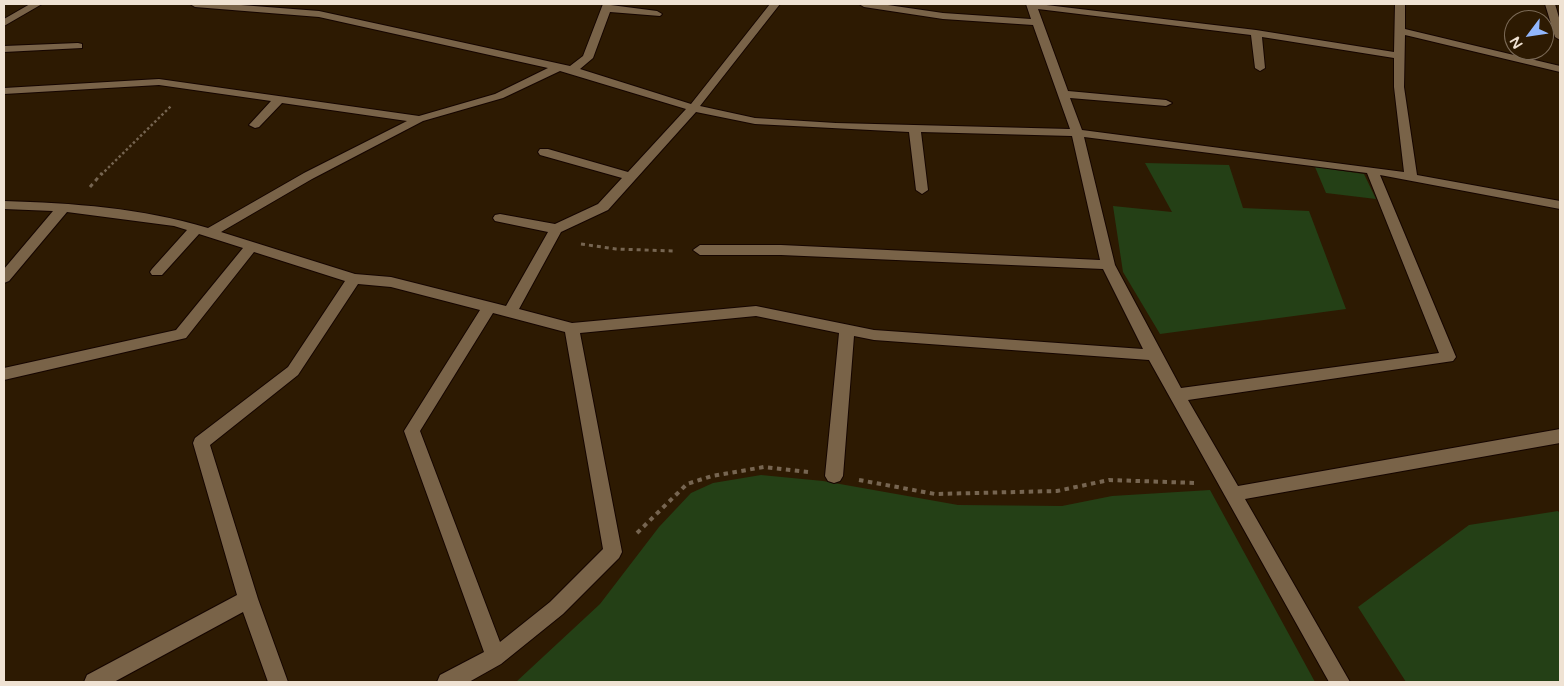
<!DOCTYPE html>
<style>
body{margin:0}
#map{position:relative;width:1564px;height:686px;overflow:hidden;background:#2d1a02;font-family:"Varela Round",sans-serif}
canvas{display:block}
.frame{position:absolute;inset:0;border:5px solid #efe2d3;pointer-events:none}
.north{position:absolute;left:1504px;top:10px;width:50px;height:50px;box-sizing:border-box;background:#2d1a02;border:1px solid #7b6a56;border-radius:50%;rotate:239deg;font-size:14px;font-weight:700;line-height:20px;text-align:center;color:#efe2d3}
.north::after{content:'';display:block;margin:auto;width:18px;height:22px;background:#92b7fd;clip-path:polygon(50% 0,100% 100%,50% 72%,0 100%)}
</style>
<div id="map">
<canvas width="1564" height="686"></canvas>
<div class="frame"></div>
<div class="north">N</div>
</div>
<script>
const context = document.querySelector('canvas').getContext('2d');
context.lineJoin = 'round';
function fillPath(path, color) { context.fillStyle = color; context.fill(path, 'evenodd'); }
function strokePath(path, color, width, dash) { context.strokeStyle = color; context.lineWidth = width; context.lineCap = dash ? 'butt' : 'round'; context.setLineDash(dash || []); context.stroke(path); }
fillPath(new Path2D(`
 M1145 163 1229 165 1243 208 1309 211 1346 309 1160 334 1123 272 1113 206 1172 212Z
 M1315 167 1364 174 1376 199 1326 193Z
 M761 475 823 481 958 505 1062 506 1112 496 1210 490 1315 682H516L600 604 659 527 691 493 713 483Z
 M1558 511 1560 514V682H1406L1358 607 1469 525Z`), '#244016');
const minor = new Path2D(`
 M30 4H42L4 26V19Z
 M190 4H228L319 11 570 66 583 56 603 4 657 11 662 14 660 16 610 12 593 58 580 69 691 104 770 4H780L700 106 755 118 836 123 1070 129 1033 25 943 19 864 7 859 4H881L943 13 1031 19 1026 4H1038L1256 30 1394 52 1395 4H1405V29L1560 66V72L1405 35 1404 87 1417 175 1560 201V209L1380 175 1456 357 1453 361 1188 400 1238 486 1560 429V443L1245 499 1350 682H1329L1149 360 874 340 854 336 843 476 840 481 834 483 828 481 825 476 839 333 756 316 580 333 622 552 619 558 563 614 501 664 469 682H437L440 675 484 652 404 431 480 310 391 287 358 284 298 375 210 445 258 599 288 682H268L243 612 114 682H84L87 675 237 595 193 443 195 438 288 367 345 281 254 252 186 338 4 380V368L176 330 243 248 199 234 162 275H152L150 272 152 269 187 230 174 226 67 212 9 281 4 283V269L53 211 4 209V201C72 203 143 208 208 228L304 173 407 121 282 103 259 127 255 128 249 125 271 101 159 85 4 94V88L159 79 419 116 495 94 548 68 319 17 195 7ZM1038 9 1251 35 1255 68 1260 71 1265 68 1262 37 1394 58V87L1404 172 1082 130 1070 98 1166 106 1172 103 1166 100 1068 91ZM560 71 686 109 628 172 548 149H540L538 152 540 155 622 178 598 204 555 224 500 214 495 215 493 218 495 221 548 232 506 306 391 277 355 274 221 232 312 179 423 121 503 98ZM696 112 755 124 909 132 916 190 922 194 928 190 921 132 1072 136 1100 260 781 245H700L693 250 700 255H781L1103 269 1143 349 874 330 756 306 572 323 519 309 561 232 608 210ZM1084 137 1367 173 1439 353 1181 388 1115 265ZM493 313 565 332 603 549 550 602 500 642 420 431Z
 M1545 4H1555L1560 21V40L1555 37Z
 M78 43 82 44V48L4 52V46Z`);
strokePath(minor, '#150500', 2);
strokePath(new Path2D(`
 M101 175 172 105`), '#766551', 2.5, [2.5, 2.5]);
strokePath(new Path2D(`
 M90 187 102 173
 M581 244 616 249 674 251`), '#766551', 3, [4, 4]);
strokePath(new Path2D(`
 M859 480 935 494 1057 491 1109 480 1197 483
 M637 533 687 484 712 476 764 467 808 472`), '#766551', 4, [4.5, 4.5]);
fillPath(minor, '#796348');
</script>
